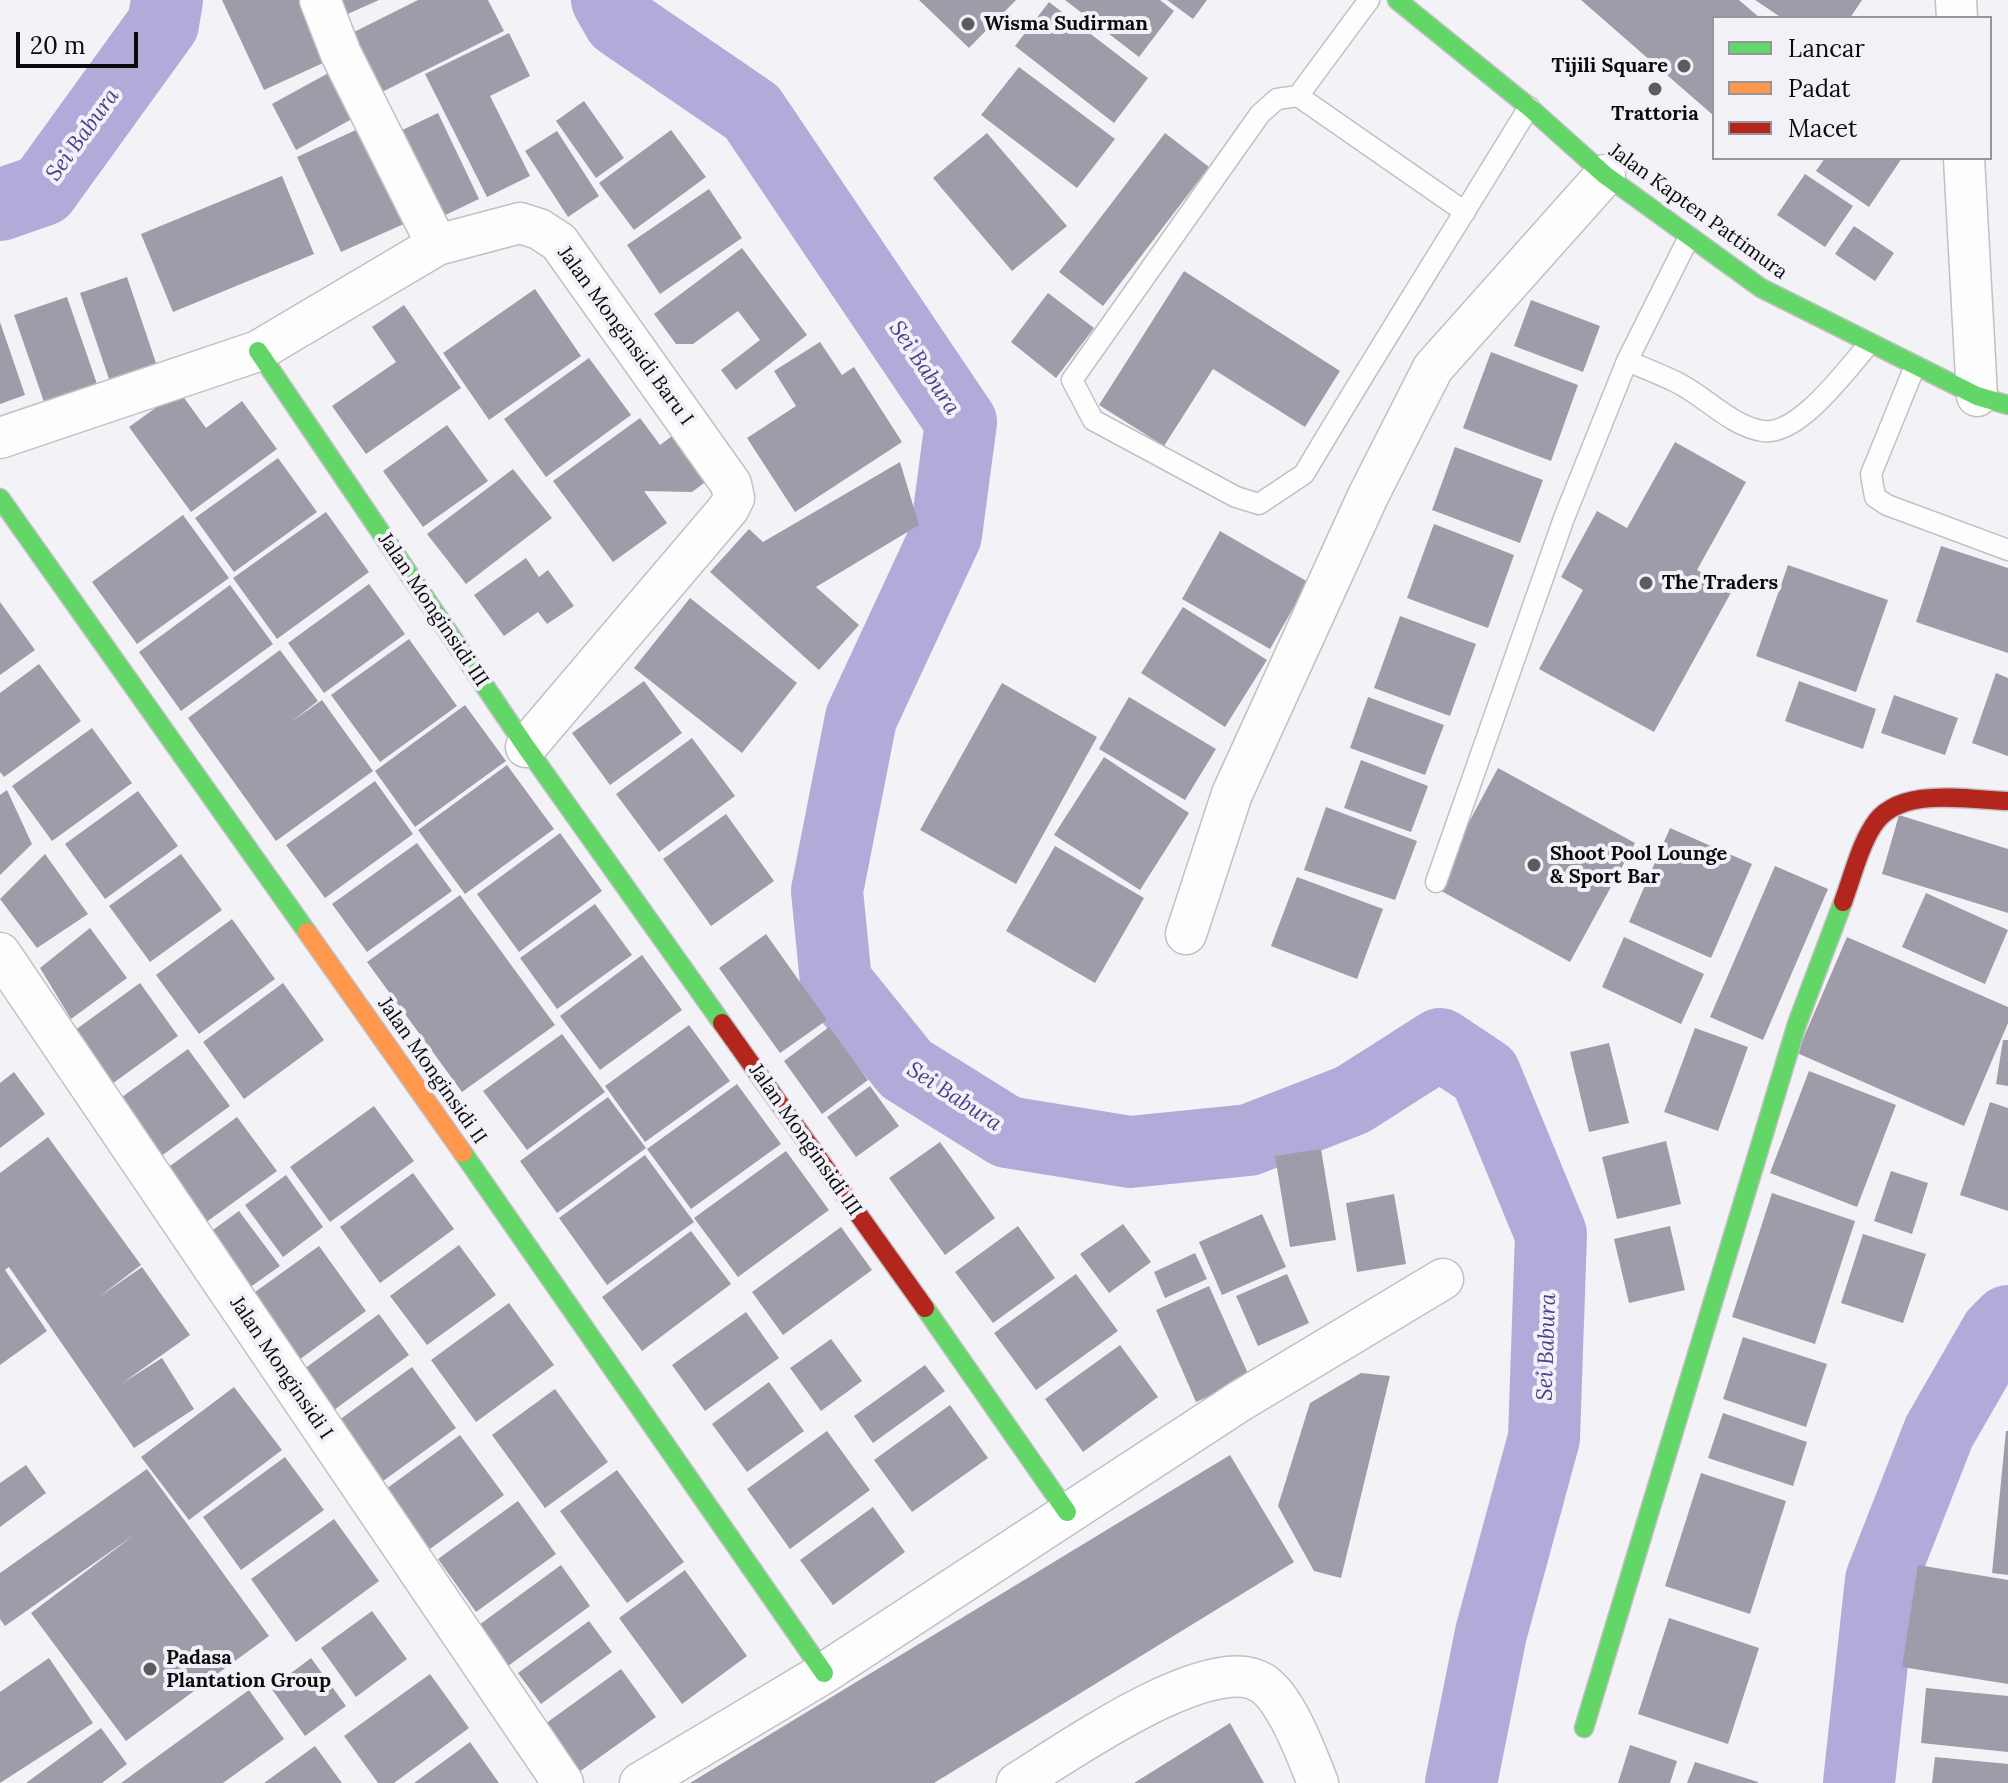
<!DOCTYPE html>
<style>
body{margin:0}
#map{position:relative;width:2008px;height:1783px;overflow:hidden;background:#f3f2f7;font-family:Lora,serif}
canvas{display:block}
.legend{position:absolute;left:1712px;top:16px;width:280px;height:144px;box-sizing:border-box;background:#f2f1f8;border:2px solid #96959a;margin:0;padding:10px 14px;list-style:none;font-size:24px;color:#0b0b0d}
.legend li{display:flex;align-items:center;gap:16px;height:40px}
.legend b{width:40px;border:2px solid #96959a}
.scale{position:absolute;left:16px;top:32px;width:122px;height:36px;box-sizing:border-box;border:4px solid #0b0b0d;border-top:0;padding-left:10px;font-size:24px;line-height:28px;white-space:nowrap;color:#0b0b0d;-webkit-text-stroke:6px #f2f1f8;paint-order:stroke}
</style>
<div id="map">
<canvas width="2008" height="1783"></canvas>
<ul class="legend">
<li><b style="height:10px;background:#63d668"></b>Lancar</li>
<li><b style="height:10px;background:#ff974d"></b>Padat</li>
<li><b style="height:10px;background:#b3261e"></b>Macet</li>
</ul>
<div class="scale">20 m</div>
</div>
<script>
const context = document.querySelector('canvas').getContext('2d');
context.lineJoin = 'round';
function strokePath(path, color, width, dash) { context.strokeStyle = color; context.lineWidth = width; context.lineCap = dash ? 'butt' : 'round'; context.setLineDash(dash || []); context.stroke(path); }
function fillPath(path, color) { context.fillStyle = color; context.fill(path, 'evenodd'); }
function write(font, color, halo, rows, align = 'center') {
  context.font = font + ' Lora,serif'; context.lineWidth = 8; context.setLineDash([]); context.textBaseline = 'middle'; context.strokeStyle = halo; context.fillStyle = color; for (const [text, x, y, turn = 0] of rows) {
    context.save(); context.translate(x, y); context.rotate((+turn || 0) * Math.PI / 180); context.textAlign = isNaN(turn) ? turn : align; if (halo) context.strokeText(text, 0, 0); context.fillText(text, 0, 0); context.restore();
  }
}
strokePath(new Path2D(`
 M607 0 619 21 752 112 961 422 946 535 861 718 827 891 836 982 906 1069 1007 1132 1130 1152 1249 1140 1352 1100 1440 1044 1485 1074 1551 1234 1544 1438 1491 1633 1461 1783
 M0 205 43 190 163 24 167 0
 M1859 1783 1881 1580 1939 1432 1996 1333 2008 1321`), '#b2abda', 72);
fillPath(new Path2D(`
 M222 0H307L334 58 264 90Z
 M333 0H379L341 17Z
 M418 0H488L504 31 380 93 350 34Z
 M919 0H1016L969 48Z
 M1065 0H1160L1174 11 1139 57Z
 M1167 0H1207L1193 19Z
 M1581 0H1739L1760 18H1714V116Z
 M1755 0H1862L1850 18H1782Z
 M1049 2 1148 78 1114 123 1015 46Z
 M509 33 530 76 490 96 530 176 487 197 425 74Z
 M343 65 368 110 296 150 272 104Z
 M1019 67 1115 139 1077 188 981 115Z
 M584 101 624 158 596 178 556 121Z
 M438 113 479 199 435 220 394 134Z
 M371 123 415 219 341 252 297 157Z
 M671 130 706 177 634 230 599 183Z
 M557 131 599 196 568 217 525 151Z
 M987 133 1067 226 1012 271 933 178Z
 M1165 133 1209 167 1103 306 1059 272Z
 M1825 158H1902L1869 207 1816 171Z
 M1805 174 1853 206 1825 247 1777 215Z
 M282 176 314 254 173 312 141 234Z
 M709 189 742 238 660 294 627 245Z
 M1854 226 1894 253 1875 281 1835 254Z
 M742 248 807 335 736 390 721 370 760 340 738 311 693 344H676L654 314Z
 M1184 271 1340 371 1305 427 1213 369 1164 446 1099 405Z
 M127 277 156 363 109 379 80 293Z
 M535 289 581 356 489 420 443 353Z
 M1048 293 1094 328 1056 378 1011 342Z
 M67 297 97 384 44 402 14 315Z
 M1531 300 1600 326 1583 372 1514 346Z
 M404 305 461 388 366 454 332 406 396 362 372 327Z
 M0 322 25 395 0 404Z
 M820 342 842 375 854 367 902 442 795 512 747 438 796 406 774 371Z
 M1491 352 1578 385 1551 461 1463 428Z
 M589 358 631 415 546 477 504 419Z
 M179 391 206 428 242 401 277 449 191 512 129 427Z
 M640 418 660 445 679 431 712 477 692 492 644 491 667 523 613 562 553 481Z
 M447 425 488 481 423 527 383 471Z
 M1675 442 1746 482 1697 570 1733 589 1654 732 1539 669 1583 590 1561 577 1597 511 1627 528Z
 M1455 447 1543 480 1520 543 1432 510Z
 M278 458 317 512 234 572 195 518Z
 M900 462 919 525 816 587 859 625 819 670 710 572 749 529 763 542Z
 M513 469 552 518 466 584 427 534Z
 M326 512 369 572 277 639 233 578Z
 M183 515 229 578 137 644 92 582Z
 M1434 524 1514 555 1488 628 1407 598Z
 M1220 531 1308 582 1270 649 1182 599Z
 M1941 546 2008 568V653L1916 622Z
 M526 558 539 577 548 570 574 606 547 624 538 612 504 636 474 595Z
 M1788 565 1888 600 1856 692 1756 656Z
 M369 584 405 634 324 693 288 643Z
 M230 585 273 644 181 711 139 652Z
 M690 598 797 683 742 753 634 668Z
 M0 602 35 650 0 675Z
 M1183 607 1267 660 1225 727 1141 673Z
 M1400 616 1476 644 1450 716 1374 688Z
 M409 639 457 706 380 762 331 695Z
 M280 650 318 701 291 722 322 700 373 771 276 841 188 718Z
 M39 664 81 721 4 777 0 772V693Z
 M1996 673 2008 678V756L1972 743Z
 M644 681 682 733 610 785 572 733Z
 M1799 681 1876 709 1863 749 1785 721Z
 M1002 683 1097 737 1016 884 920 830Z
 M1894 695 1958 718 1945 755 1881 733Z
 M1129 697 1216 749 1185 800 1099 749Z
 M1368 697 1444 725 1425 775 1350 748Z
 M465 705 506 761 415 827 375 771Z
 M92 728 132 783 52 841 12 786Z
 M692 738 735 796 659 852 616 794Z
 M1104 757 1189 813 1140 890 1054 835Z
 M1361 760 1428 786 1411 832 1344 808Z
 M507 765 554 829 465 894 418 830Z
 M1498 768 1635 843 1570 962 1434 887Z
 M375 781 413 834 325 898 286 845Z
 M7 790 32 844 0 875V795Z
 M138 791 178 846 105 899 65 844Z
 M1326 807 1417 841 1395 900 1304 870Z
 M726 814 774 881 711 926 663 859Z
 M1899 815 2008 849V913L1882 874Z
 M1670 828 1752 864 1711 958 1629 922Z
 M560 833 602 891 519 952 477 894Z
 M417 843 452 891 367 952 332 904Z
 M1055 846 1144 898 1095 983 1006 931Z
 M45 854 88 914 37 948 0 899Z
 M181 854 222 910 150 962 109 906Z
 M1775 866 1828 889 1763 1040 1710 1017Z
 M1297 877 1383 909 1357 979 1271 946Z
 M1926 893 2008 930 1985 984 1902 947Z
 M460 895 555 1025 462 1092 367 962Z
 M595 904 632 955 557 1009 520 958Z
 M232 919 275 979 199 1034 156 975Z
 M90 928 127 978 71 1019 40 968Z
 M766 934 827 1020 780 1053 719 968Z
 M1624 937 1704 974 1681 1024 1602 987Z
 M1847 937 2008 1007V1023L1964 1126 1797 1053Z
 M642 955 682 1010 600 1070 560 1016Z
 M140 983 178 1036 105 1089 67 1036Z
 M283 983 324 1040 244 1099 203 1042Z
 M689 1025 730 1081 645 1142 605 1086Z
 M829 1027 868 1080 822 1114 784 1061Z
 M1695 1028 1748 1047 1718 1131 1664 1112Z
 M562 1034 605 1092 527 1150 483 1091Z
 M2003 1040H2008V1086L1996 1084Z
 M1609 1043 1629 1123 1589 1132 1570 1052Z
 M188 1049 230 1106 153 1162 111 1105Z
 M1809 1071 1896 1105 1857 1207 1770 1173Z
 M14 1072 45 1114 0 1148V1083Z
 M737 1084 781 1144 691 1209 647 1149Z
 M870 1086 899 1126 856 1157 827 1117Z
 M608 1097 646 1148 557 1213 520 1161Z
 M1990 1102 2008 1108V1211L1960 1195Z
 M374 1106 414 1161 330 1222 290 1167Z
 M237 1117 277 1171 194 1231 155 1177Z
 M48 1137 141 1265 99 1297 142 1267 190 1335 121 1384 162 1358 194 1409 134 1448 9 1267 5 1270 47 1331 0 1365V1173Z
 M1666 1141 1681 1204 1617 1219 1602 1157Z
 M940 1142 995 1218 945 1255 889 1178Z
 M1321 1149 1336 1240 1290 1247 1275 1156Z
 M786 1151 829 1210 738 1277 694 1218Z
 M645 1155 694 1222 607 1285 559 1218Z
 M1891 1171 1928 1183 1912 1234 1874 1221Z
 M413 1173 454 1229 380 1283 340 1227Z
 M286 1175 323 1227 283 1257 245 1205Z
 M1772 1193 1855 1221 1815 1344 1732 1317Z
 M1394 1194 1406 1264 1357 1272 1346 1203Z
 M239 1211 280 1266 239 1295 199 1240Z
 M1262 1214 1286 1267 1222 1295 1199 1242Z
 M1123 1224 1151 1262 1109 1293 1080 1254Z
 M1018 1226 1055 1278 993 1323 955 1272Z
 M1670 1226 1685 1290 1629 1303 1614 1239Z
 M841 1227 872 1270 783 1335 752 1292Z
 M691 1231 731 1284 642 1351 602 1297Z
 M1863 1234 1926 1254 1903 1323 1841 1303Z
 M459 1245 496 1295 427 1345 390 1296Z
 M319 1246 366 1311 292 1365 244 1300Z
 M1195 1253 1207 1279 1165 1298 1154 1272Z
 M1076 1274 1118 1331 1036 1390 994 1333Z
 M1287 1274 1309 1323 1258 1346 1236 1296Z
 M1209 1286 1250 1378 1196 1402 1156 1310Z
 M509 1303 554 1365 476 1422 431 1360Z
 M746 1312 779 1358 705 1411 672 1365Z
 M379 1314 409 1355 330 1413 300 1372Z
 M1743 1337 1827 1364 1806 1427 1723 1399Z
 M831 1339 862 1381 821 1411 790 1368Z
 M1120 1345 1158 1397 1083 1452 1045 1399Z
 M925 1365 945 1391 873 1443 854 1416Z
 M412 1367 456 1428 379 1484 335 1423Z
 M1361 1373 1390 1376 1341 1578 1314 1571 1278 1506 1310 1403Z
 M769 1382 804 1431 747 1472 712 1424Z
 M234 1387 282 1450 189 1520 141 1457Z
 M555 1389 608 1462 545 1508 492 1435Z
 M950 1405 988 1458 912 1512 874 1460Z
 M1723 1413 1807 1442 1793 1486 1708 1458Z
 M827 1431 870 1490 790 1549 747 1489Z
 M2006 1431H2008V1575L1992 1573Z
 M460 1435 504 1495 430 1549 386 1489Z
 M1230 1455 1294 1562 934 1783H690Z
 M285 1457 324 1510 241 1570 203 1517Z
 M26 1465 46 1493 0 1527V1483Z
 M147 1469 269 1636 126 1741 31 1613 134 1535 5 1626 0 1619V1573Z
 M617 1470 684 1562 627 1603 560 1511Z
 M1701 1473 1786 1501 1750 1614 1665 1586Z
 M518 1501 556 1554 476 1612 438 1559Z
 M873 1507 905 1552 833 1605 800 1560Z
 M334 1519 379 1581 296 1642 251 1579Z
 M561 1565 590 1606 508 1666 479 1625Z
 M1918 1565 2008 1580V1684L1902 1667Z
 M685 1570 747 1656 682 1704 619 1618Z
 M372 1611 407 1659 356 1697 321 1648Z
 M1669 1618 1759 1648 1728 1744 1638 1714Z
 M589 1621 612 1652 541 1704 518 1673Z
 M49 1658 93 1723 0 1783V1692Z
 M311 1658 346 1706 305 1736 271 1688Z
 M621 1669 656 1717 579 1772 545 1724Z
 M430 1674 469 1728 394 1783H378L344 1736Z
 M1926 1688 2008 1696V1752L1921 1743Z
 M249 1690 284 1739 223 1783H121Z
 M1230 1723 1264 1783H1134Z
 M101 1728 127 1764 102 1783H26Z
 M470 1742 499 1783H414Z
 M1630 1745 1677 1761 1670 1783H1618Z
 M315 1746 342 1783H264Z
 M1935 1757 2008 1764V1783H1932Z
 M1695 1762 1758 1782V1783H1687Z`), '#9e9ca9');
const lane = new Path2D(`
 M1298 96 1369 0
 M1465 212 1298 96 1277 99 1260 114 1072 380 1093 420 1236 497 1259 504 1304 474C1377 351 1454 230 1529 107
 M1627 361C1644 368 1662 375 1678 383 1706 397 1731 426 1763 431 1799 436 1847 369 1869 344
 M1915 366 1871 474 1875 497 1887 505 2008 550
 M1436 882 1564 518 1627 361 1689 237`);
const street = new Path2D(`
 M320 0 341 54 437 245
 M1956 0 1957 18
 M1964 158 1977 396
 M0 438 258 351 437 245 520 223 539 229 559 242 731 484 734 498 729 508 526 747
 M1186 934 1232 794 1368 496 1433 368 1605 175
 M0 953 563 1783
 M640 1783 824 1673 1240 1401 1443 1279
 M1017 1783C1065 1754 1210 1650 1262 1683 1287 1699 1307 1756 1318 1783`);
const fast = new Path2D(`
 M1397 0 1529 107 1605 175 1761 288 1977 396 2008 405
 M258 351 526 747 722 1023
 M0 498 307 932
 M463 1153 824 1673
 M925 1308 1067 1512
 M1584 1728 1797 1024 1843 902`);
const slow = new Path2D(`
 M307 932 463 1153`);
const jam = new Path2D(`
 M1843 902C1852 878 1859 848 1873 826 1898 785 1967 800 2008 801
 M722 1023 925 1308`);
strokePath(lane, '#c1c0c4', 23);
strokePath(street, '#c1c0c4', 43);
strokePath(fast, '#c1c0c4', 21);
strokePath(slow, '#c1c0c4', 21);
strokePath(jam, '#c1c0c4', 21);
strokePath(lane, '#fdfdfe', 20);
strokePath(street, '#fdfdfe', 40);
strokePath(fast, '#63d668', 18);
strokePath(slow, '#ff974d', 18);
strokePath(jam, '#b3261e', 18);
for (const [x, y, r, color] of [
 [968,24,8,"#5c5c5f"],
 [1684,66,8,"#5c5c5f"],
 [1655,89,8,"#5c5c5f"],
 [1646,583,8,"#5c5c5f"],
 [1534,865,8,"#5c5c5f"],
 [150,1669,8,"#5c5c5f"]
]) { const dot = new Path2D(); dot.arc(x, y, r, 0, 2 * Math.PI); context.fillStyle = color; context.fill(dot); strokePath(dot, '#f2f1f8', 3); }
write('bold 20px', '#0b0b0d', '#f2f1f8', [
 ["Wisma Sudirman",984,24],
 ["Tijili Square",1668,66,"right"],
 ["Trattoria",1655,114,"center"],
 ["The Traders",1662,583],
 ["Shoot Pool Lounge",1550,854],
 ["& Sport Bar",1550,877],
 ["Padasa",166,1658],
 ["Plantation Group",166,1681]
], 'left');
write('20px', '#0b0b0d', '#f2f1f8', [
 ["Jalan Kapten Pattimura",1698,212,36],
 ["Jalan Monginsidi Baru I",625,336,54],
 ["Jalan Monginsidi III",433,610,56],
 ["Jalan Monginsidi II",432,1071,55],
 ["Jalan Monginsidi III",805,1140,55],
 ["Jalan Monginsidi I",281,1368,56]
]);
write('italic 22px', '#4f3d8b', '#f2f1f8', [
 ["Sei Babura",83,135,-54],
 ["Sei Babura",924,368,56],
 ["Sei Babura",954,1097,33],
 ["Sei Babura",1547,1347,-88]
]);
</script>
